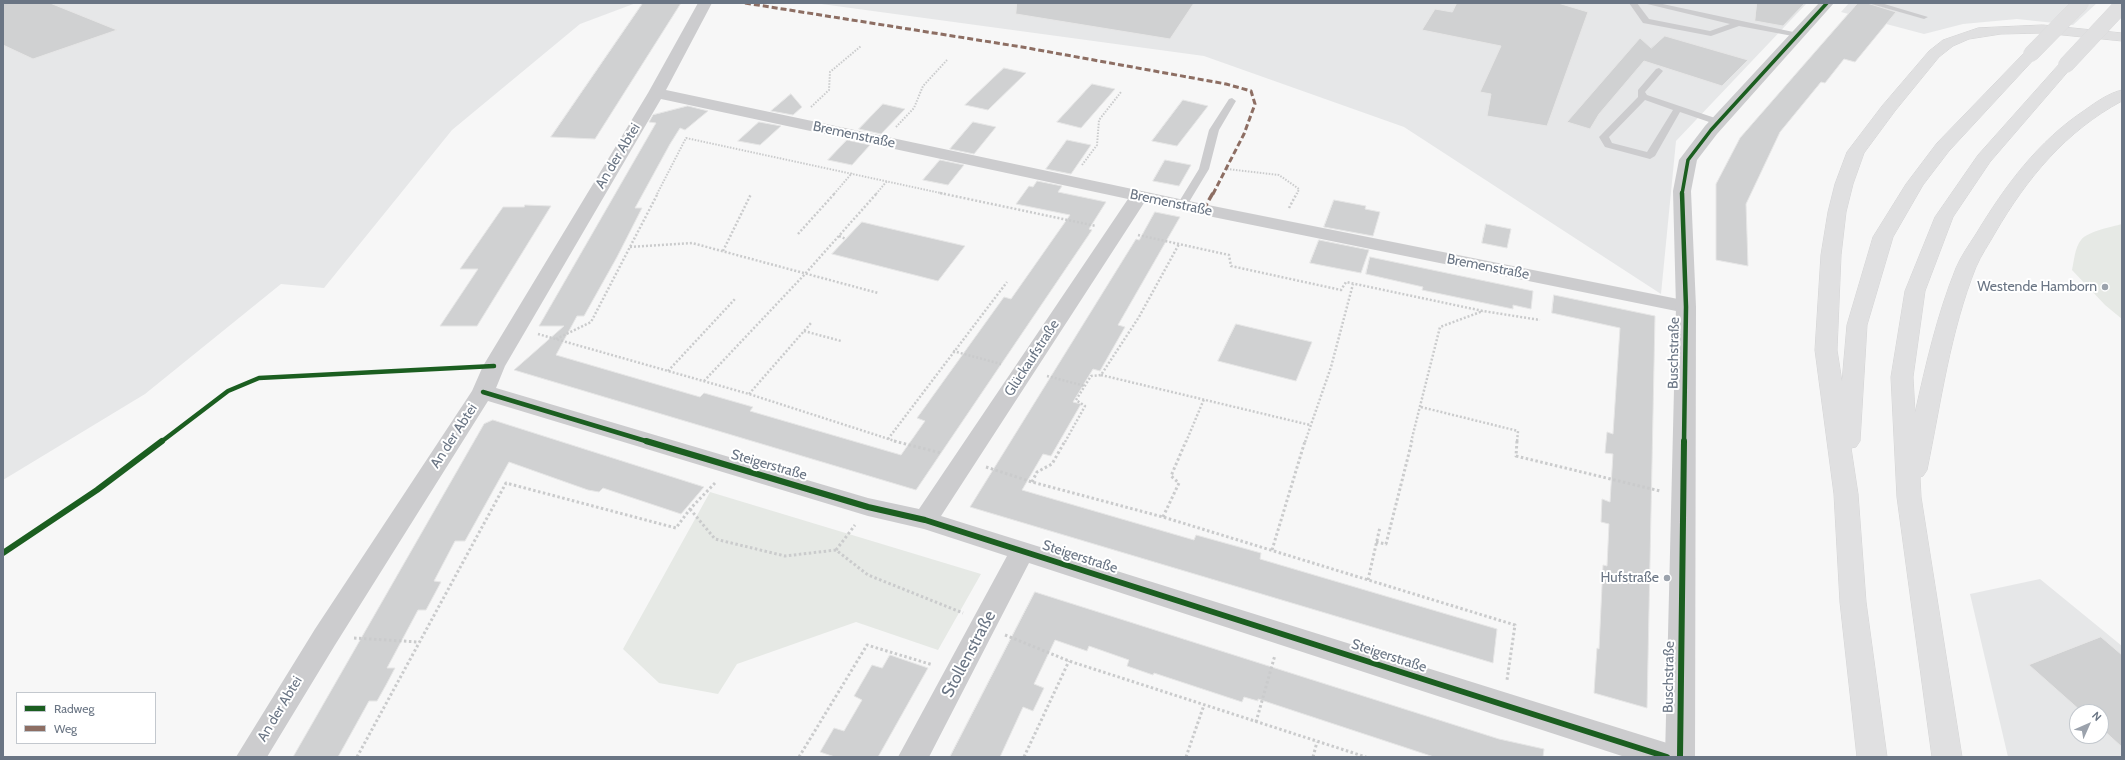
<!DOCTYPE html>
<meta charset="utf-8">
<style>
body{margin:0}
#map{position:relative;width:2125px;height:760px;overflow:hidden;background:#f7f7f7;font-family:Cabin,sans-serif}
canvas{display:block}
.frame{position:absolute;inset:0;border:4px solid #6a7584;pointer-events:none}
.legend{position:absolute;left:16px;top:692px;width:140px;height:52px;box-sizing:border-box;background:#fff;border:1px solid #c3c8ce;margin:0;padding:5px 7px;list-style:none;font-size:12px;color:#6a7584}
.legend li{display:flex;align-items:center;gap:8px;height:20px}
.legend b{width:20px;border:1px solid #c3c8ce}
.north{position:absolute;left:2069px;top:704px;width:40px;height:40px;box-sizing:border-box;background:#fff;border:1px solid #c3c8ce;border-radius:50%;rotate:45deg;font-size:11px;font-weight:700;line-height:16px;text-align:center;color:#6a7584}
.north::after{content:'';display:block;margin:auto;width:14px;height:18px;background:#9ba2ac;clip-path:polygon(50% 0,100% 100%,50% 72%,0 100%)}
</style>
<div id="map">
<canvas width="2125" height="760"></canvas>
<div class="frame"></div>
<ul class="legend">
<li><b style="height:5px;background:#1b5e20"></b>Radweg</li>
<li><b style="height:5px;background:#8d6e63"></b>Weg</li>
</ul>
<div class="north">N</div>
</div>
<script>
const context = document.querySelector('canvas').getContext('2d');
context.lineJoin = 'round';
function fillPath(path, color) { context.fillStyle = color; context.fill(path, 'evenodd'); }
function strokePath(path, color, width, dash) { context.strokeStyle = color; context.lineWidth = width; context.lineCap = dash ? 'butt' : 'round'; context.setLineDash(dash || []); context.stroke(path); }
function write(font, color, halo, rows, align = 'center') {
  context.font = font + ' Cabin,sans-serif'; context.lineWidth = 4; context.setLineDash([]); context.textBaseline = 'middle'; context.strokeStyle = halo; context.fillStyle = color; for (const [text, x, y, turn = 0] of rows) {
    context.save(); context.translate(x, y); context.rotate((+turn || 0) * Math.PI / 180); context.textAlign = isNaN(turn) ? turn : align; if (halo) context.strokeText(text, 0, 0); context.fillText(text, 0, 0); context.restore();
  }
}
fillPath(new Path2D(`
 M3 3H636L580 24 452 130 324 288 281 284 145 394 3 480Z
 M814 3H1807L1676 141 1661 294 1404 127 1204 56Z
 M1849 3H2097L2073 25 2017 19 1963 24 1924 34 1841 12Z
 M2040 579 2122 646V757H2008L1970 594ZM2077 712H2101V736H2077Z`), '#e6e7e8');
fillPath(new Path2D(`
 M2122 224V319L2105 305 2072 270C2074 261 2075 247 2081 240 2088 231 2112 227 2122 224Z
 M710 492 981 574 938 650 856 622 737 664 718 694 659 683 623 649Z`), '#e6e9e5');
const building = new Path2D(`
 M3 3H50L117 30 33 59 3 45Z
 M643 3H681L595 139 551 137Z
 M1017 3H1194L1170 39 1016 14Z
 M1457 3H1558L1588 12 1547 126 1487 116 1491 94 1480 92 1501 46 1422 30 1435 9 1452 12Z
 M1757 3H1805L1783 26 1755 21Z
 M1858 3H1867L1896 12 1855 62 1844 59 1825 83 1821 82 1780 132 1746 204 1748 266 1716 260V184L1740 138Z
 M1665 36 1748 60 1722 86 1644 61 1599 114 1590 129 1567 122 1640 38 1651 48Z
 M1004 68 1026 73 988 110 965 105Z
 M1092 84 1115 89 1081 128 1057 122Z
 M791 94 802 107 793 115 771 111Z
 M1183 100 1208 106 1177 146 1152 141Z
 M883 104 905 109 881 134 859 129Z
 M688 106 708 111 685 130 680 128 670 144 635 208H642L617 257 584 316H577L556 355 700 397 704 393 753 407 750 411 901 455 925 421 917 418 1004 297 1011 299 1070 215 1016 204 1029 186 1033 187 1037 181 1062 186 1058 192 1106 202 1089 229 1092 230 916 490 514 370 564 326H539L656 123 649 122 653 115Z
 M759 122 781 126 760 145 738 141Z
 M973 122 996 127 974 154 950 149Z
 M847 140 870 145 852 165 828 160Z
 M1067 140 1091 145 1071 174 1046 169Z
 M940 160 964 165 948 185 923 180Z
 M1165 160 1191 165 1179 186 1153 181Z
 M1334 200 1366 206 1365 209 1380 212 1373 236 1324 227Z
 M525 205 551 206 477 326H440L478 269H460L503 207H524Z
 M1155 212 1180 217 1118 325 1125 327 1100 371 1093 369 1073 402 1081 404 1051 456 1043 454 1022 490 1194 540 1196 535 1261 553 1260 559 1497 629 1493 663 970 507 1136 239 1139 240Z
 M862 222 883 227 965 246 938 281 832 254Z
 M1486 224 1511 229 1507 248 1482 243Z
 M1319 240 1369 250 1361 273 1310 263Z
 M1370 257 1533 291 1531 309 1513 305V309L1422 290 1423 287 1366 274Z
 M1554 295 1655 316 1647 708 1594 693 1597 648 1599 649 1603 565 1607 566 1609 524 1601 522 1602 499 1610 502 1613 454 1605 453 1607 432 1613 434 1620 328 1552 313Z
 M1236 324 1312 342 1296 381 1218 361Z
 M493 420 704 487 681 514 603 488 599 492 588 490 509 462 465 541H455L434 581 441 582 426 610H418L387 668H395L386 685 377 701H369L338 757H293L484 424Z
 M1035 592 1499 739 1544 749 1543 757H1434L1258 699V701L1244 697 1242 702 1154 673 1153 675 1127 666 1129 660 1089 646 1087 651 1055 640 1034 684 1044 688 1033 711 1023 707 1000 757H950Z
 M2101 637 2122 655V747L2101 728V712H2082L2029 665Z
 M890 655 928 668 878 757H835L820 752 834 728 844 731 862 700 854 696 872 665 882 668Z`);
fillPath(building, '#d0d1d2');
strokePath(building, '#e6e6e6', 1);
const motorway = new Path2D(`
 M2043 25 2122 33V41L2043 33 2001 34 1969 39 1953 46 1939 57 1895 111 1864 153 1853 184 1846 212 1841 255 1837 350 1842 382 1847 325 1873 237 1906 184 1937 143 2026 51H2036L2039 54 2036 57 1949 151 1923 185 1893 237 1867 325 1860 441 1856 447 1851 448 1858 494 1866 602 1887 757H1857L1840 602 1834 494 1815 350 1821 255 1828 212 1835 184 1847 152 1882 106 1929 51 1943 40 1978 28Z
 M2066 60 2071 62 2074 65 2071 68 1990 162 1953 217 1925 291 1913 377 1915 413C1926 364 1937 315 1956 268 1961 256 1969 245 1976 234 2005 186 2038 141 2085 110 2096 102 2109 93 2122 90V101C2066 131 2027 178 1995 233 1989 244 1981 255 1976 267 1950 332 1941 402 1927 470L1923 476 1920 477 1921 497 1962 757H1932L1897 497 1891 377 1905 291 1935 217 1978 155 2061 62Z`);
strokePath(motorway, '#d4d4d5', 1);
strokePath(new Path2D(`
 M811 107 829 90 830 72 861 46
 M896 127 914 108 923 86 947 60
 M1082 165 1097 145 1099 120 1121 92
 M1227 169 1279 175 1299 189 1297 194
 M657 194 686 138 945 194
 M834 194 852 173
 M876 194 887 181`), '#cacbcc', 2, [1.5, 1.5]);
strokePath(new Path2D(`
 M940 193 1096 226
 M1289 208 1297 193
 M798 234 835 193
 M1138 235 1229 255 1231 266 1341 290 1346 282 1483 311 1540 320
 M839 236 846 239
 M630 247 692 243 878 293
 M723 251 751 194
 M804 331 841 341
 M538 334 749 394 898 442
 M556 339 591 322 658 193
 M953 351 1001 364
 M668 371 735 299
 M1101 375 1310 425
 M1047 376 1085 386
 M704 381 805 274 877 193
 M749 394 811 323
 M1421 407 1518 431 1517 442
 M888 439 1007 282
 M1065 442 1085 406 1076 400 1091 376 1101 375 1139 317 1179 244
 M1186 442 1204 399
 M1305 442 1331 367 1353 284
 M1411 442 1440 327 1483 311`), '#cacbcc', 2.5, [2, 2]);
strokePath(new Path2D(`
 M894 441 941 453
 M1517 441 1516 456 1660 491
 M986 467 1032 482 1163 517 1515 625 1507 680
 M1032 482 1037 472 1052 464 1065 441
 M690 509 715 539 785 556 836 550 868 575 963 613
 M1163 517 1179 483 1171 476 1186 441
 M1376 542 1386 544 1412 441
 M836 550 855 525
 M1272 550 1305 441
 M1368 580 1380 527
 M1005 635 1069 661 1366 757
 M354 638 418 642
 M1256 722 1275 655
 M357 757 506 483 676 528 690 509 715 483
 M799 757 867 645 933 665
 M1024 757 1069 661
 M1186 757 1204 705
 M1313 757 1317 742`), '#cacbcc', 3, [2.5, 2.5]);
fillPath(new Path2D(`
 M1629 3H1637L1649 19 1710 31 1730 24 1643 3H1658L1798 33 1802 35 1798 37 1739 26 1711 36 1643 23Z
 M1868 3H1881L1928 17 1924 19Z
 M1659 68 1663 71 1645 92 1647 95 1721 120V124H1715L1680 112 1655 156 1650 159 1605 147 1599 137 1601 135 1638 97V90L1656 69ZM1645 100 1673 110 1647 152 1612 143 1609 137Z
 M1232 98 1236 101 1219 130 1209 169 1186 207H1178L1177 205 1199 169 1209 130 1229 99Z`), '#ccccce');
fillPath(new Path2D(`
 M698 3H712L666 90 1203 204 1693 302 1696 307 1693 312 1686 313 1144 203 941 516 1667 743 1678 747 1682 757H1625L1029 563 929 757H898L1007 556 924 529 868 516 488 401 335 645 267 757H236L315 629 472 391 483 366 648 93ZM661 99 1128 199 919 509 868 498 496 388 505 366Z`), '#ccccce');
fillPath(new Path2D(`
 M1819 3H1834L1717 134 1697 160 1691 191 1696 307 1695 757H1665L1676 307 1673 191 1679 160 1705 126Z`), '#ccccce');
fillPath(motorway, '#e0e0e1');
const motorwayBridge = new Path2D(`
 M2031 54 2081 3
 M2066 65 2122 5`);
strokePath(motorwayBridge, '#d4d4d5', 16, []);
strokePath(motorwayBridge, '#e0e0e1', 16);
strokePath(new Path2D(`
 M745 3 1022 47 1226 84 1251 91 1255 104 1244 134 1213 194`), '#8d6e63', 3, [6, 3]);
strokePath(new Path2D(`
 M1203 210 1213 193`), '#8d6e63', 3.5, [8, 3.5]);
strokePath(new Path2D(`
 M1682 194 1688 160 1711 130 1827 3`), '#1b5e20', 3.5);
strokePath(new Path2D(`
 M1682 193 1686 307 1684 442
 M483 392 649 442
 M161 442 228 391 259 378 494 366`), '#1b5e20', 4.5);
strokePath(new Path2D(`
 M646 441 868 507 925 520 1667 757
 M3 553 97 490 162 441
 M1680 757 1684 441`), '#1b5e20', 6);
for (const [x, y, r, color] of [
 [2105,287,4,"#9ba2ac"],
 [1667,578,4,"#9ba2ac"]
]) { const dot = new Path2D(); dot.arc(x, y, r, 0, 2 * Math.PI); context.fillStyle = color; context.fill(dot); strokePath(dot, '#fff', 1.5); }
write('14px', '#6a7584', '#fff', [
 ["Bremenstraße",854,135,12],
 ["An der Abtei",618,156,-59],
 ["Bremenstraße",1171,203,12],
 ["Bremenstraße",1488,267,11],
 ["Buschstraße",1674,353,-89],
 ["Glückaufstraße",1032,358,-57],
 ["An der Abtei",454,436,-57],
 ["Steigerstraße",769,465,16],
 ["Steigerstraße",1080,557,18],
 ["Steigerstraße",1389,656,18],
 ["Buschstraße",1669,677,-89],
 ["An der Abtei",280,709,-59]
]);
write('14px', '#6a7584', '#fff', [
 ["Westende Hamborn",2097,287],
 ["Hufstraße",1659,578]
], 'right');
write('17px', '#6a7584', '#fff', [
 ["Stollenstraße",969,654,-62]
]);
</script>
